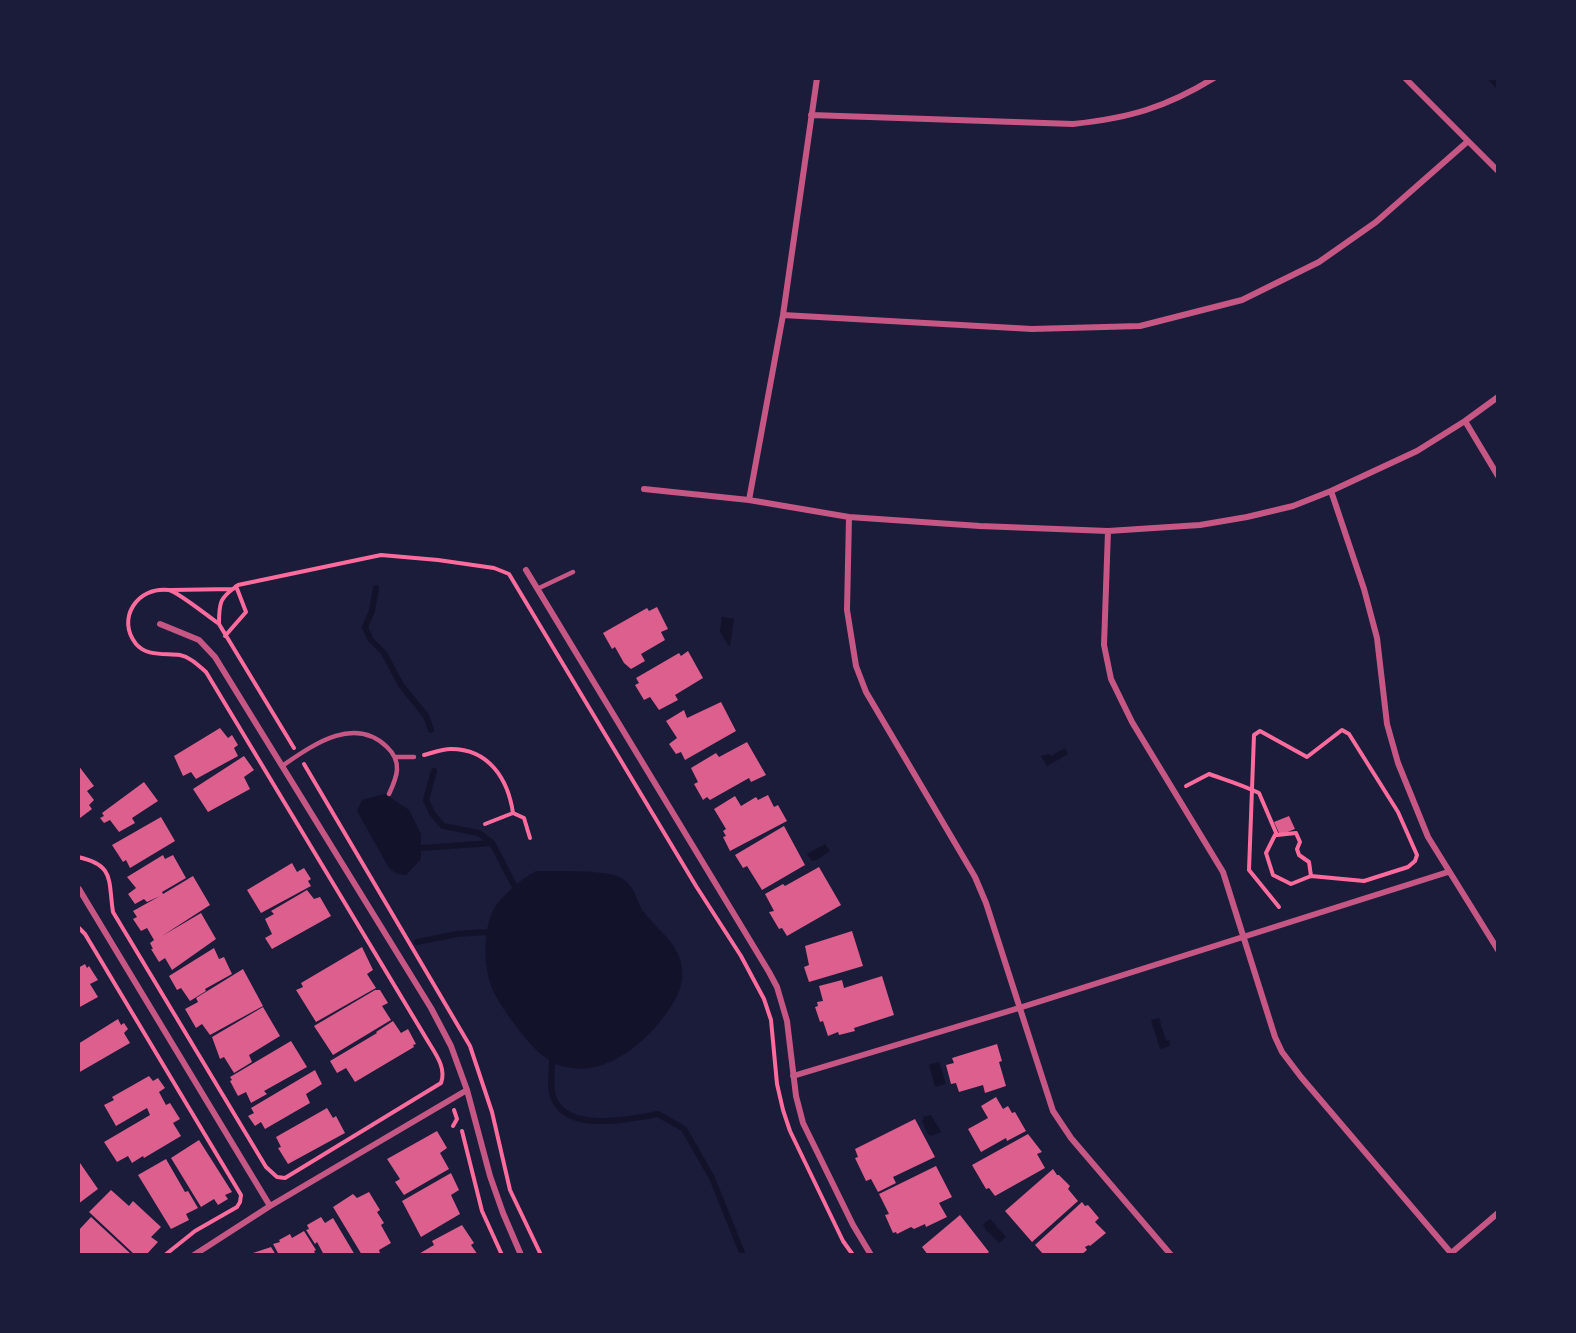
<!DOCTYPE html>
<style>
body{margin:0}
#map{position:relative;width:1576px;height:1333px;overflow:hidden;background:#1b1b3a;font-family:Ubuntu,sans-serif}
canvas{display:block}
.frame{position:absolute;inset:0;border:80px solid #1b1b3a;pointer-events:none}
</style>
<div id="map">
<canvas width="1576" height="1333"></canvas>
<div class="frame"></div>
</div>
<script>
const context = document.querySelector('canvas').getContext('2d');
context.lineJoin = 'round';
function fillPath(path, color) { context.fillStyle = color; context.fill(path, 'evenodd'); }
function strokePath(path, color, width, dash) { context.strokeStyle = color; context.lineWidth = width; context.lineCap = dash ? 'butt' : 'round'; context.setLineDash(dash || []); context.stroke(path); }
fillPath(new Path2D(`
 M722 617 734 619 730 646 728 645 720 632Z
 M1065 748 1068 754 1047 766 1041 756 1049 754 1051 756Z
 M385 794 409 810 421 834V859L406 875 397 874 389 868 357 811 362 800Z
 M825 844 830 851 817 860 812 861 807 854Z
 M536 871C554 871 603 870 617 876 635 884 634 896 643 911 651 922 662 931 670 941 692 970 682 994 662 1019 640 1047 604 1076 566 1067 560 1066 551 1062 546 1058 531 1049 497 1003 491 986 484 965 483 936 491 915 497 899 521 879 536 871Z
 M1159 1018 1166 1041 1169 1040 1170 1046 1160 1049 1151 1020Z
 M939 1062 946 1084 935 1087 929 1065Z
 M931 1115 941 1132 931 1136 928 1134 922 1121 924 1120 923 1117Z
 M990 1219 1006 1237 999 1243 986 1230 983 1224Z`), '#12122b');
strokePath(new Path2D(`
 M1491 78 1498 86
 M376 588 372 611 365 627 370 639 384 653 401 685 426 716 431 730
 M434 771 426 800 432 813 443 826 479 833 492 843 514 885
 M421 848 492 843
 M417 942 457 934 486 932
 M552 1061C552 1072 549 1089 554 1099 568 1133 631 1119 658 1114L684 1129 712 1178 743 1255`), '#12122b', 6);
fillPath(new Path2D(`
 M657 607 668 629 661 632 665 640 641 654 645 661 631 669 624 663 615 647 612 649 603 633 647 608 649 611Z
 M688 651 703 678 675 695 678 700 659 710 650 697 644 700 635 685 639 683 636 678 679 653 681 656Z
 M721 702 736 731 685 760 681 752 676 754 669 744 677 738 666 721 684 710 687 718Z
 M220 728 228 738 232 735 238 745 234 748 238 756 196 779 191 772 183 776 174 756Z
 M747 742 766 775 751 782 749 778 710 800 707 797 703 800 694 784 698 782 691 768 716 753 719 757Z
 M244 756 254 770 244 777 250 789 208 812 193 789Z
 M78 765 94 786 87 791 94 800 89 805 92 809 80 818 78 815Z
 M144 782 158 801 132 818 135 823 119 832 110 820 104 823 100 818 104 816 102 813Z
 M768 795 774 807 778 805 787 821 730 851 723 837 726 836 723 831 726 829 714 809 735 796 741 806 756 797 758 800Z
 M1289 816 1295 829 1280 835 1274 822Z
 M161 817 175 841 130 868 126 860 123 862 112 845Z
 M784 826 805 865 762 890 747 866 743 868 735 855Z
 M163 855 165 859 173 855 186 878 162 892 163 894 193 876 210 905 162 936 201 913 216 939 172 970 165 958 159 962 151 949H153L150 943 154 940 147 928 141 931 133 919 137 917 133 911 160 896 147 902 144 899 135 904 128 894 136 888 127 877Z
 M292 863 297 872 304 868 311 879 308 881 311 886 261 913 247 890Z
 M819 867 841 905 787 936 782 928 779 929 769 912 774 911 765 894 783 884 785 886Z
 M307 890 314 899 320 897 331 916 272 949 265 938 272 934 265 919 274 914 271 911Z
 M852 931 863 966 809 982 804 967 809 965 805 946Z
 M362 947 373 970 367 974 376 988 316 1022 296 990 303 987 301 983Z
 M214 948 219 959 224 957 232 974 205 989 206 991 190 1001 181 988 177 990 169 976Z
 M85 964 87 968 89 966 98 980 90 984 98 997 78 1008V968Z
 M243 969 263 1006 210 1035 202 1024 196 1028 185 1009 198 1002 196 998Z
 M882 976 894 1015 854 1028 855 1031 839 1035 838 1032 828 1036 823 1021 820 1022 815 1007 818 1006 817 1002 823 1001 819 986 842 980 844 988Z
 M375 990H380L388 1003 382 1006 391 1020 333 1055 314 1026Z
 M263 1007 280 1036 249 1055 252 1062 234 1073 224 1057 220 1059 212 1037Z
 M118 1019 121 1025 124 1023 128 1029 124 1033 130 1043 78 1073V1044Z
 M393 1021 401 1033 408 1029 416 1044 413 1045 414 1047 355 1082 346 1068 337 1073 330 1061 377 1033 376 1032Z
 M291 1041 307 1067 264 1091 267 1094 251 1103 246 1092 238 1096 230 1081 232 1080 230 1077Z
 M997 1044 1002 1061 999 1062 1006 1086 985 1093 983 1085 959 1092 956 1083 951 1084 946 1065 954 1063 952 1058Z
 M315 1070 322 1084 306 1094 310 1103 265 1129 261 1122 255 1126 248 1116 254 1113 251 1108Z
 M149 1076 153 1081 158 1078 165 1088 159 1092 166 1105 170 1103 180 1119 173 1123 181 1136 144 1158 143 1156 132 1163 128 1156 117 1162 104 1142 150 1115 147 1108 116 1126 104 1105 114 1100 112 1097Z
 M996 1097 1003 1109 1008 1106 1012 1113 1015 1112 1026 1131 1007 1141 1006 1138 981 1152 968 1129 988 1118 981 1106Z
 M327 1108 333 1118 336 1116 345 1133 288 1164 278 1148 281 1147 276 1137Z
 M915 1119 935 1157 893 1177 896 1183 878 1192 871 1179 866 1181 855 1158 858 1157 855 1149Z
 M437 1131 447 1148 440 1153 449 1169 404 1195 395 1182 400 1179 387 1159Z
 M1028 1134 1042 1152 1037 1154 1045 1168 995 1196 989 1188 986 1189 972 1165Z
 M199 1140 232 1192 225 1195 228 1199 218 1205 214 1199 201 1207 171 1158Z
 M166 1159 185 1192 188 1191 198 1208 186 1214 189 1220 171 1229 138 1175Z
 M80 1163 98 1189 78 1204V1165Z
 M936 1166 952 1197 939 1203 947 1217 926 1227 925 1224 914 1229 911 1227 897 1234 896 1232 893 1233 885 1215 889 1214 879 1194Z
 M1053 1169 1057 1175H1059L1070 1186 1068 1189 1078 1201 1032 1242 1005 1211Z
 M451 1173 459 1190 451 1195 460 1214 421 1237 402 1201Z
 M111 1190 129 1206 133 1201 161 1227 151 1237 158 1242 146 1255H135L89 1212Z
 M369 1192 380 1210 377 1212 384 1223 381 1225 391 1243 379 1250 380 1253 376 1255H362L333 1207 353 1194 357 1198Z
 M1082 1202 1085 1206 1088 1205 1099 1218 1095 1222 1106 1233 1090 1246 1089 1245 1085 1247 1087 1250 1081 1255H1044L1035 1245Z
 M960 1215 989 1252 985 1255H928L922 1247Z
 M91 1217 132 1255 78 1254V1231Z
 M321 1217 325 1223 333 1218 355 1255H324L317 1242 315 1244 306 1230 309 1229 307 1225Z
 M462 1225 474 1243 471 1245 478 1255H417L434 1245 432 1241Z
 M304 1231 316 1250 314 1251 316 1255H279L273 1244 280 1242 279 1240 290 1234 292 1238Z
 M271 1247 276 1255H254L253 1253Z`), '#dd5f8e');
strokePath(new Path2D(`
 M171 590 233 589
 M225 636 246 612 236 586
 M294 748 219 624C219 601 220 598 238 585L381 555 438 560 494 568 509 574 696 886 741 956 764 999 771 1020 777 1084 783 1110 790 1131 843 1241 853 1255
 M424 755C432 753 442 749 451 749 489 749 508 779 513 813L485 824
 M304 764 470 1046 492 1112 510 1190 541 1255
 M1186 786 1209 774C1226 780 1243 785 1259 793L1277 835H1275L1266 853 1273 875 1291 884 1311 876 1364 881 1408 867 1415 861 1417 855 1398 812 1349 734 1342 730 1307 757 1260 731 1254 735 1249 870 1279 907
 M513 813 524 818 530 838
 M1277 835 1296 833 1300 842 1297 849 1299 855 1309 862 1311 876
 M78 857C115 865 108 880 113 912L266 1167 277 1177 285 1178 441 1083C447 1067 434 1052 426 1038L206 672C198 665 190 657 180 655 166 653 147 657 136 644 116 619 137 586 169 590 178 592 209 617 218 623
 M78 927 85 934 241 1195 240 1202 237 1207 195 1231 165 1255
 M453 1126 457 1119 454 1110
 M462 1131 482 1211 502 1255`), '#ff6b9d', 4);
strokePath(new Path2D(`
 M537 589 573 572
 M395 757H414
 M282 766C313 745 354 715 387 747 403 762 397 777 389 794`), '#c65784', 4.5);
strokePath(new Path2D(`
 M1405 78 1498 171
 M811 115 1073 124C1129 118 1165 108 1214 78
 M783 315 1032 329 1140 326 1242 300 1319 262 1376 222 1467 142
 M1465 421 1498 476
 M644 489 749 500 849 517 980 526 1108 531 1200 525 1247 517 1293 506 1331 491 1417 451 1465 421 1498 397
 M1331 491 1364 589 1377 638 1387 724 1398 763 1428 837 1498 950
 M749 500 783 315 817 78
 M849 517 847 610 856 666 866 692 975 877 986 903 1053 1111 1071 1138 1171 1255
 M1108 531 1104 645 1111 679 1132 722 1223 872 1275 1037 1282 1052 1301 1077 1451 1253
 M526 570 769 972 777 987 787 1021 796 1096 803 1123 853 1225 871 1255
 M160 624 199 640 215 657 431 1008 451 1046 467 1090 490 1176 503 1213 521 1255
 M79 889 270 1206
 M793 1076 1019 1008 1448 872
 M194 1255 270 1206 467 1090
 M1449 1255 1498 1213`), '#c65784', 6);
</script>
